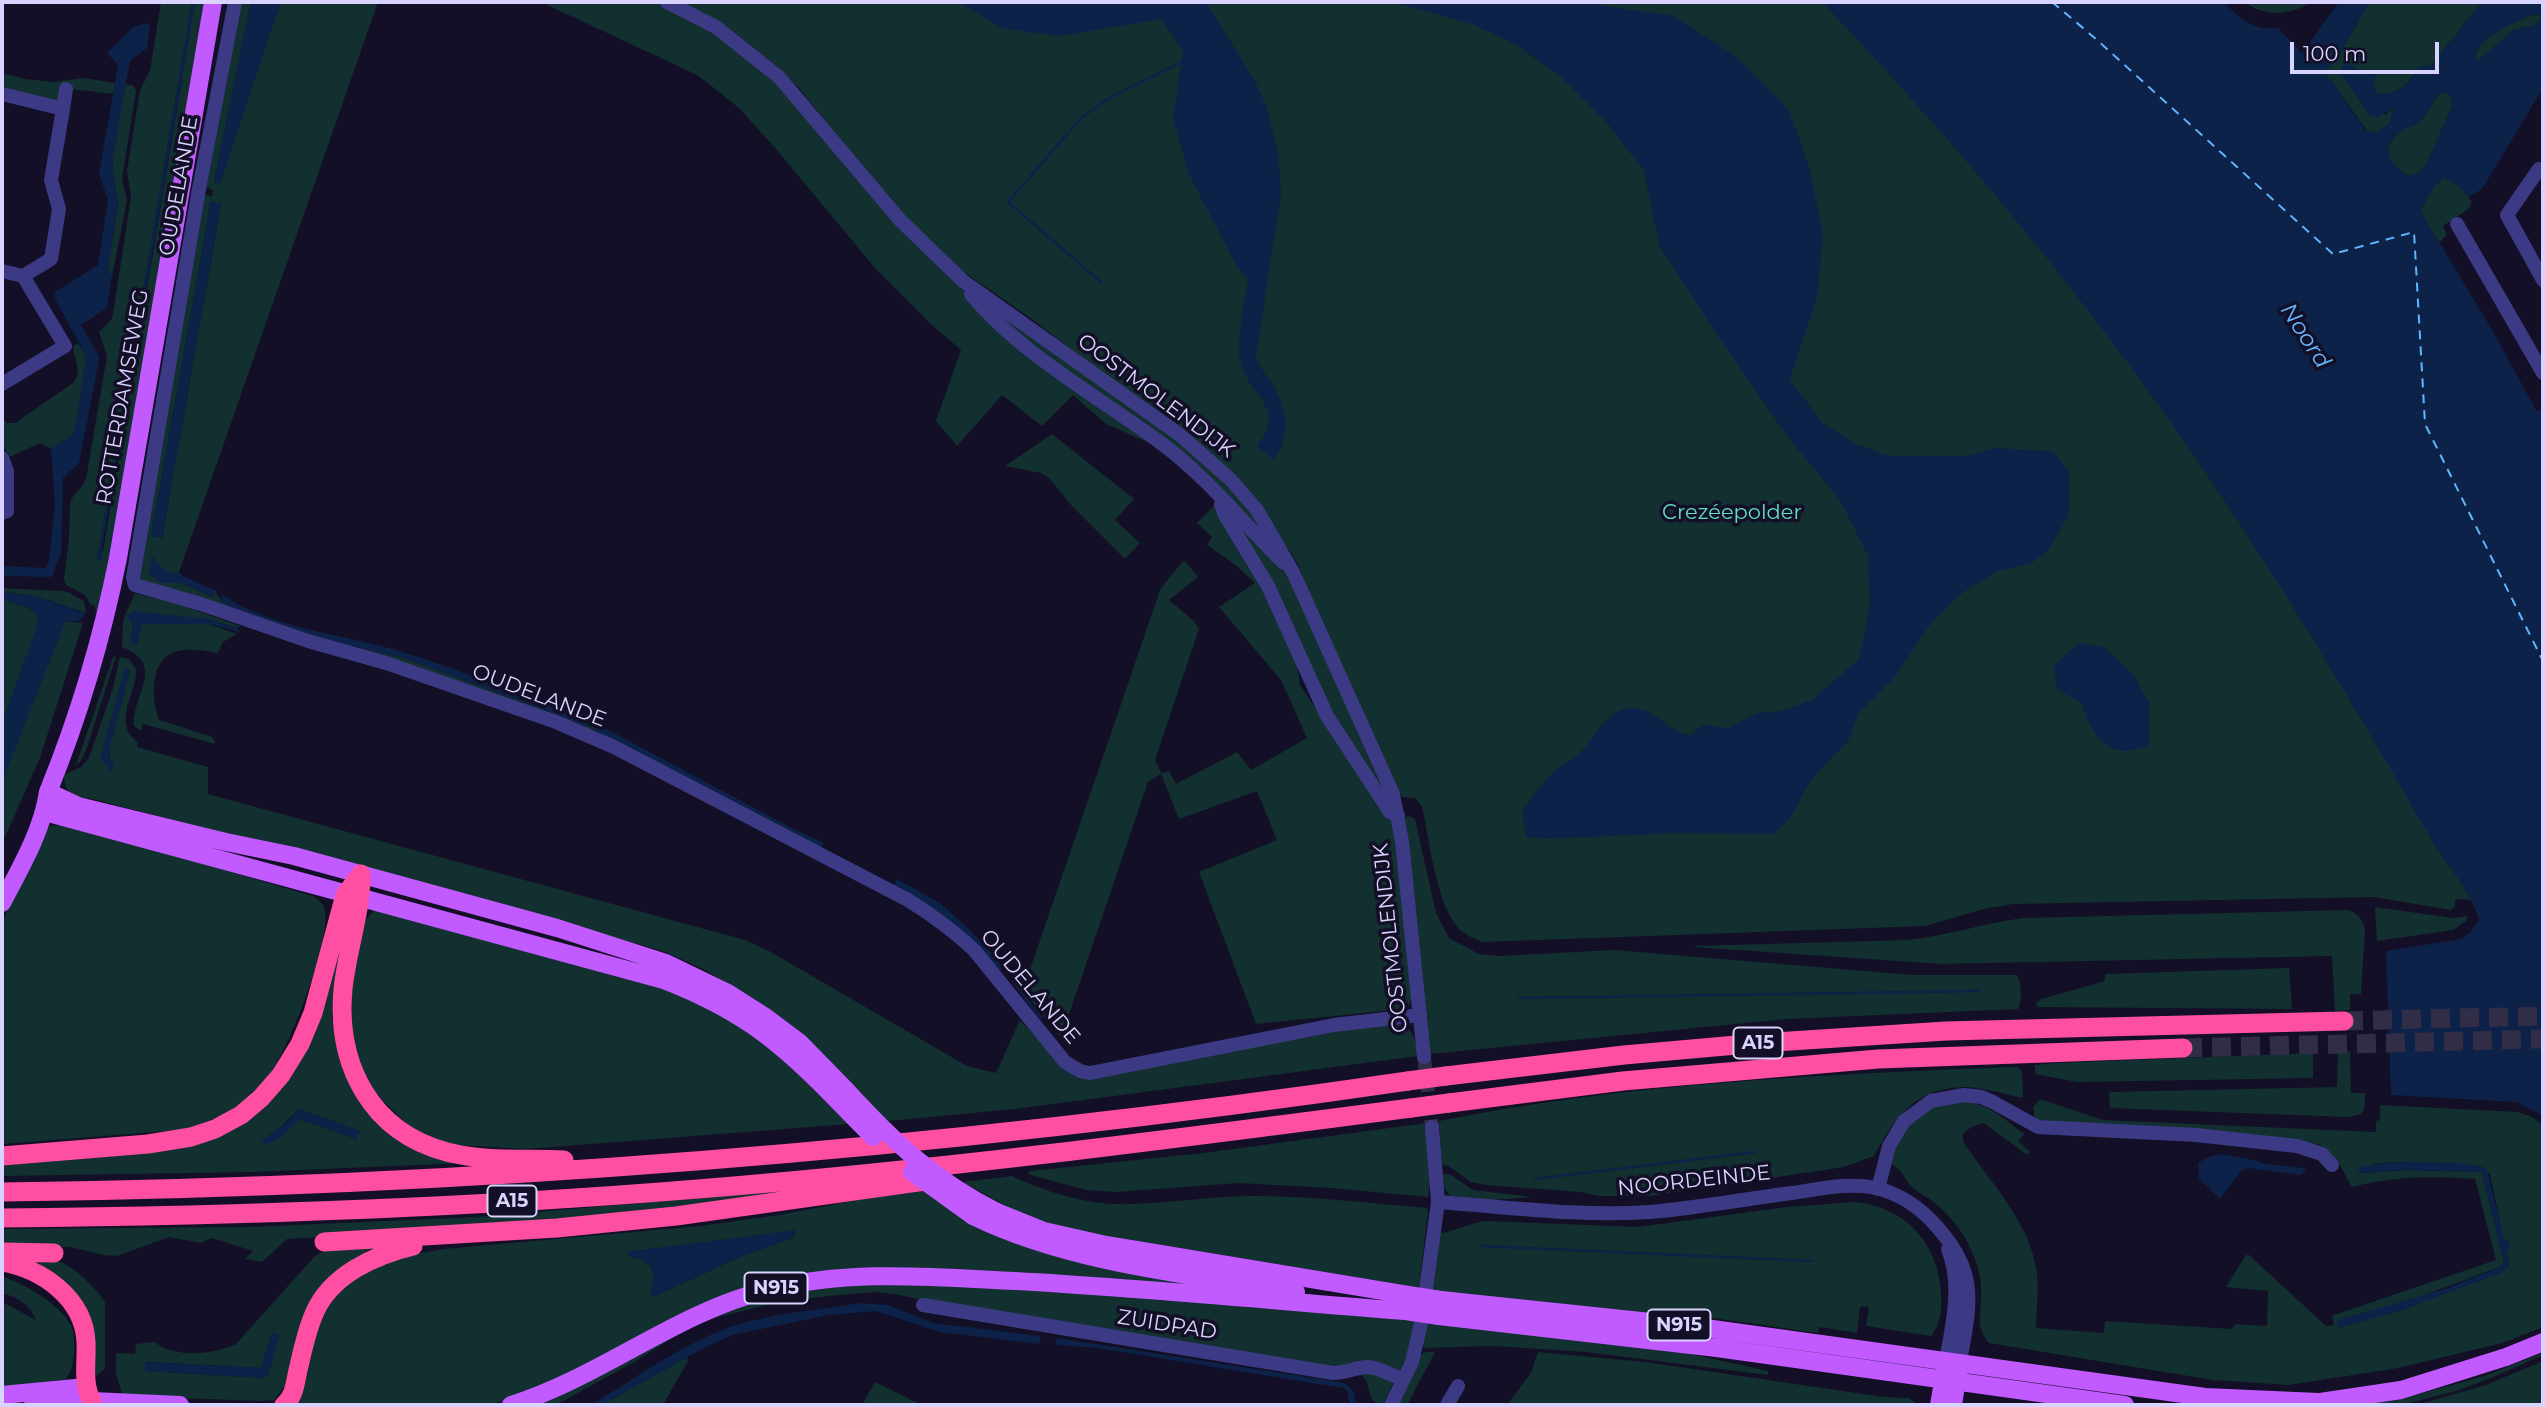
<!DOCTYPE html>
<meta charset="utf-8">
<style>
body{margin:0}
#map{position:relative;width:2545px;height:1407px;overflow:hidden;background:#130f26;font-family:Montserrat,sans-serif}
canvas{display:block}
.frame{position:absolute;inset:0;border:4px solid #d9d4ff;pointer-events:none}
.scale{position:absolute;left:2290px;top:42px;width:149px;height:32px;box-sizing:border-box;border:4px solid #d9d4ff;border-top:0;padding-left:9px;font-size:21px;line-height:24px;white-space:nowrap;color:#d9d4ff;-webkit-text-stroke:5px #130f26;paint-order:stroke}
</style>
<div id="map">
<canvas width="2545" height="1407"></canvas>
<div class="frame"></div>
<div class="scale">100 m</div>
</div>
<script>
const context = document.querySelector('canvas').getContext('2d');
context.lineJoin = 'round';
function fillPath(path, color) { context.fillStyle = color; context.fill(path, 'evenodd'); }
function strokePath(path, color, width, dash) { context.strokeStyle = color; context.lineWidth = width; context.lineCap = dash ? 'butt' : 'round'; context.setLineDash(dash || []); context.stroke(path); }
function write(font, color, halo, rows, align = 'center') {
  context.font = font + ' Montserrat,sans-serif'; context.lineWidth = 7; context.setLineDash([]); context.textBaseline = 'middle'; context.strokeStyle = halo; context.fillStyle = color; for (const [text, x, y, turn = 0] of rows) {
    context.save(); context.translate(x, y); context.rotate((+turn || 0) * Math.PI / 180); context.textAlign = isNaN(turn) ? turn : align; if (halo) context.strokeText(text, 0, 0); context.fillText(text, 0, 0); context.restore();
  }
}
fillPath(new Path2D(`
 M161 2H192L97 560 103 551 195 2H204L106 582 96 615 95 606 90 604 85 595 66 585 64 579 69 540 70 504C72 493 82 490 86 479L107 356 99 332 111 320 113 314 131 197 127 171 140 90 150 71Z
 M240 2H251L214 182 216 184 280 5 259 2H378L179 572 174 574 161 569 160 583H182L212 597 216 593 222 602 342 644 404 658 561 716 585 727 588 725 594 727 592 735 142 586 139 572 202 194 212 196 213 190 203 186ZM211 201 221 204 162 538 151 536Z
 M541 2H659L689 16 768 71 941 269 1020 346 1163 449 1106 424 1073 395 1042 426 1002 395 957 446 936 421 961 350 931 324 875 268 776 149 740 109 714 88 697 75Z
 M681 2H1831L2012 206 2224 485 2476 900 2455 899V907L2450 910 2374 897 2013 904 1984 909 1925 926 1483 942C1473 938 1462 934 1456 925 1436 901 1429 838 1422 806L1415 798 1403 797 1398 792 1308 590 1298 564 1260 506 1210 454 1029 317 961 270 893 205 798 87 774 64 731 30Z
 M2245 2H2312C2290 15 2266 18 2245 2Z
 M2369 2H2482L2431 66 2419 67C2408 84 2399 96 2377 94L2373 84 2376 73 2356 69 2346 63 2385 115 2394 108 2395 109 2390 123 2377 133 2367 131 2331 80 2327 78 2325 72 2337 59Z
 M2534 14 2540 15 2541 20 2533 26 2514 30 2479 60 2475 59C2479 34 2514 23 2534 14Z
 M2 73 25 79 54 82 83 78 115 83 113 94 71 89 61 103 2 87Z
 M125 84 134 86 136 91 122 179 127 201 112 276 108 268 118 204 112 164Z
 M2446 92 2452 97V106L2427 164 2419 173 2408 176C2386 163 2379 145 2404 129 2408 127 2412 127 2415 125 2425 118 2432 103 2439 93Z
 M2444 178 2461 187 2472 202 2467 210 2443 226 2447 234 2439 243 2420 210 2435 185Z
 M983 301 1176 437 1238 493 1277 546C1184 458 1075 389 983 301Z
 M78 343 85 354 86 361 74 434 51 449 40 443 10 457 2 444V417L7 423H15L73 383C84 371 73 359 73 346Z
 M1052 434 1134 499 1115 520 1140 543 1125 559 1071 505 1050 479 1041 473 1005 466Z
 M1216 504 1263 581 1296 655 1300 685 1393 824 1412 997 1409 1005 1403 1009 1256 1024 1199 872 1277 840 1257 791 1179 819 1161 774 1148 782 1061 1038 1023 990 1157 599 1161 588 1184 560 1198 577 1169 600 1194 621 1199 629 1155 760 1161 773 1169 771 1176 784 1237 752 1251 770 1307 738 1281 680 1219 607 1255 583 1238 567 1207 545 1212 537 1197 523Z
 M1228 509 1288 571 1390 801 1330 713Z
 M2 588 61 591 68 592 84 601 86 613 36 596 2 592Z
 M135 593 181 605 240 626 238 628 208 619 127 615 133 626 131 643 137 644 141 624H208L237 634 223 642 218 653C206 651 191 648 178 651 149 658 151 698 159 720L213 737 215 744 143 724 141 731 134 726C132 694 167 665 122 647L123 620Z
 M2 599 31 609 38 618 62 629 66 621 83 623 40 758 2 844Z
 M116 656 87 748 81 761 76 765 113 657Z
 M120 657 129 659 136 669C137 694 111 723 138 742L137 747 208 767V794L745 940 769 951 967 1066 996 1073 1020 1020 1075 1077 1105 1074 1377 1024C1407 1024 1414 1025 1418 1056L1015 1109 888 1121 775 1014 705 970 663 951 331 860 88 798C72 801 64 790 64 775L81 767 89 758 113 688ZM125 668 130 671 109 749 110 760 114 765 103 762 102 752Z
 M1409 816 1415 819 1436 913 1449 938 1479 954 1499 956 1615 950 1913 975H2017C2022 984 2022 1000 2018 1009L1787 1019 1430 1054 1404 818Z
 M62 825C146 846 229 872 313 896 320 901 324 904 325 912 330 944 286 1058 264 1083 244 1107 210 1123 181 1130L2 1144V922L47 826Z
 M2375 907 2453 918 2467 916V920L2453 930 2377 941Z
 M346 910 333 993 332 1018 340 1059 369 1109 467 1163 253 1172 2 1176V1165L158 1150 281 1085ZM299 1109 360 1131 356 1139 300 1119 276 1132Z
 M375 910 636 977 705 1004 743 1026 801 1073 849 1124 526 1149 455 1145 430 1137 408 1125 380 1098 365 1077 352 1043V976L364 921Z
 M2349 910C2359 915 2363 919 2365 930L2361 994H2350V1010L2335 1011 2332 956 1941 964 1694 947 1695 946 1908 940C1947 936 1984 923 2023 918Z
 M2289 968 2292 1009 2037 1007 2036 1003 2041 999 2102 982 2105 980V974Z
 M2350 1051 2351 1093H2365V1107L2361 1114 2348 1117 2110 1108 2109 1093 2111 1092 2337 1087 2338 1052Z
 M2313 1053V1078L2077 1082 2035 1074V1065L2057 1063Z
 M2018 1067 2022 1072 2023 1098C2004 1094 1982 1087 1963 1087 1914 1089 1895 1117 1874 1156L1844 1167 1650 1196H1600L1580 1192 1487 1185 1471 1182 1449 1166 1442 1165 1439 1121C1628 1083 1825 1074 2018 1067Z
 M2040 1099 2103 1120 2376 1132V1121L2380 1120V1105L2518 1112 2532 1117 2543 1125V1327L2502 1343 2398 1368 2289 1385 2213 1380 1989 1343C1973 1324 1983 1310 1981 1287 1979 1255 1960 1224 1936 1204 1929 1197 1917 1193 1910 1185 1902 1175 1901 1168 1889 1163 1906 1116 1942 1083 1993 1111 2004 1117 2014 1127 2024 1134L2018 1141 2030 1152 2027 1155 1984 1123 1971 1127 1963 1134V1141C1988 1181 2028 1218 2036 1268 2040 1287 2036 1309 2036 1328L2104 1333 2105 1321 2232 1329 2235 1324 2267 1326 2268 1291 2226 1287 2246 1255H2249L2326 1326 2334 1325 2332 1316 2337 1314 2496 1260 2475 1179C2432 1176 2394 1176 2352 1187 2342 1169 2336 1154 2318 1144L2223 1132 2035 1120 2033 1107ZM2395 1162 2482 1167 2490 1174 2509 1265 2402 1310 2339 1327 2502 1266 2504 1262 2482 1172 2407 1170 2360 1173 2375 1164Z
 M1427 1123 1431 1170 1428 1197 1331 1188 1239 1183 1115 1192 1086 1190 1027 1174 1030 1171 1203 1153Z
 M1443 1174 1451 1175 1473 1190 1533 1197 1478 1201 1451 1197 1442 1185Z
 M1012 1176C1049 1193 1089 1206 1131 1204 1172 1203 1212 1196 1254 1196 1311 1196 1369 1203 1426 1208L1428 1211 1419 1287 1385 1289 1064 1231 1025 1217 963 1182Z
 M864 1184 548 1225 287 1239 262 1262 245 1259 253 1251 212 1238 201 1243 169 1237 117 1256 103 1255 71 1247 2 1245V1229L249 1227 478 1217Z
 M921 1188 1203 1289 1122 1279 958 1271 827 1273 789 1276 744 1287 710 1302 626 1346 523 1395 488 1405H294L325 1304 346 1282 398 1257 444 1249 700 1226 779 1215ZM795 1231 794 1237 742 1256 655 1296C652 1286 656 1276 651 1266L641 1259 629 1256 627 1252Z
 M1855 1202C1906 1207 1939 1244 1941 1294 1942 1309 1941 1324 1931 1336L1866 1326 1869 1307 1863 1306 1860 1308 1857 1333 1819 1327 1818 1333 1678 1313 1645 1317 1470 1298 1433 1290 1440 1233C1457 1232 1469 1222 1487 1221L1638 1227 1787 1207Z
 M394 1244 367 1251 344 1266 290 1388 284 1387 274 1400 262 1401 123 1396 116 1374V1353L135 1354 136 1344 155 1342C175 1359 214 1354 236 1344L315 1256 326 1249ZM272 1333 280 1336 264 1378 145 1371 146 1362 261 1368Z
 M14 1256C26 1257 42 1255 53 1259 73 1265 94 1286 105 1302V1368L98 1375 92 1377 89 1326Z
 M2 1276C24 1284 55 1301 69 1322 75 1331 74 1343 74 1354 73 1365 72 1370 66 1379L2 1389V1302L36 1320C29 1304 19 1298 2 1293Z
 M950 1283C1106 1290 1261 1301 1416 1319L1407 1356 1384 1402 1378 1404 1372 1400 1366 1380 1359 1373 1346 1368 1284 1360 922 1300 900 1295 876 1292 839 1295 783 1301 698 1322 634 1362 556 1405H523C549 1395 576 1385 601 1372 645 1350 687 1323 734 1306 804 1280 877 1283 950 1283Z
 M1426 1321 1673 1350 1768 1371V1375L1586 1352 1493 1346 1425 1348 1422 1345Z
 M1424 1352H1435L1407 1405H1395L1417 1359Z
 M1538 1352 1645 1362 1884 1397 1909 1398 1915 1402V1405H1507L1531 1373Z
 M2543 1353V1355L2489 1379 2456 1391 2401 1405H2366L2423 1393 2484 1376Z
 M687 1357 688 1361 663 1405H602Z
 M2543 1361V1403L2537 1405H2416L2486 1385Z
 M875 1382 920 1404 862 1405Z`), '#12302f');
fillPath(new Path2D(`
 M192 2H195L102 547V560L99 561 97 559Z
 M251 2 280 4 221 182 217 184 214 182Z
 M959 2H1208L1209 7 1254 79 1267 108 1278 153 1281 193 1256 356C1258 365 1264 372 1270 380 1287 407 1293 432 1274 460L1257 446C1289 407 1247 396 1240 360 1236 340 1245 301 1248 279L1237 267 1189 174 1173 118 1183 50 1161 19 1059 36 1000 28Z
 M1393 2H1576L1675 16 1734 55 1789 110 1810 170 1823 235 1817 298 1790 379 1822 423 1856 444 1889 456H1967L1994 448 2053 451 2069 471V515L2047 552 2030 564 1997 571 1962 593 1929 626 1895 677 1859 713 1848 741 1811 780 1789 820 1773 834 1676 833 1544 839 1526 837 1522 811C1534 795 1545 778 1561 766 1567 762 1574 759 1579 754 1596 737 1606 707 1634 708 1657 709 1669 734 1691 735L1702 725 1728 728 1757 713 1782 711 1812 700 1859 659 1870 606 1868 556 1840 500 1787 436 1715 332 1659 245 1644 171 1607 123 1559 75 1515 44 1472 24Z
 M1822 2H2223C2242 19 2251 31 2278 28L2302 53 2339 2H2369L2337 59 2325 72 2327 78 2331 80 2366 131 2377 133 2390 123 2391 115 2395 109 2394 108 2378 117 2370 116 2340 72 2345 62 2356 69 2376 73 2373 84 2377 94C2399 96 2409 84 2419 67L2432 65 2482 2H2543V88L2482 189 2469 197 2461 187 2444 178 2435 185 2420 210 2491 328 2536 410H2543V1116L2517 1102 2391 1095 2386 951 2461 939 2470 933 2479 920C2471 891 2448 867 2433 842 2416 814 2401 786 2384 758 2305 623 2221 488 2127 362 2034 236 1930 116 1822 2ZM2534 14 2540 15 2541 20 2533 26 2514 30 2479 60 2475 59C2479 34 2514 23 2534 14ZM2439 93H2446L2451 97 2452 106 2427 164 2419 173 2408 176C2386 163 2379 144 2404 129 2408 127 2412 127 2415 125 2425 118 2432 103 2439 93Z
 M145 23 150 25 147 48 130 61 112 164 118 204 108 268 112 276 107 308 81 325 99 356V361L79 463 63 478 61 553 52 577 2 576V566L46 568 49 561 55 504 51 449 74 434 86 361 85 354 55 299V292L98 265 108 200 99 174 118 65 107 53 132 28Z
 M211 201 221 204 162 538 151 536Z
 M152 556C159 565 166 576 179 572L183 576 217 591 213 597 182 583H160L148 573Z
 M2 592 36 596 84 613V616L79 621H69L65 623 2 782V723L39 620 31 609 2 599Z
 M223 595C273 628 339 634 396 650 462 670 526 695 588 723V725L585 728 561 716 404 658 342 644 245 615 222 602 221 597Z
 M133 611 208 619 238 628 239 632 208 624H142L137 644 130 643 133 626 127 617Z
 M2079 643 2104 647 2134 675 2149 703V746C2142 747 2134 751 2126 751 2100 750 2088 725 2082 704L2057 689 2054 665Z
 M125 668 130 671 109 749 110 760 114 765 112 772 103 762 101 755Z
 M599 725 790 827 824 843 821 849 592 730Z
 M897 879 940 903 970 930 1004 967 999 971C968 932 938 908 894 885Z
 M299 1109 360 1131 356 1139 300 1119 282 1137 265 1145 262 1140 288 1122Z
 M2222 1154 2259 1161V1163L2304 1168 2306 1171 2300 1175 2248 1168 2241 1171 2220 1199 2199 1179 2198 1163 2208 1157Z
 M2395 1162C2417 1163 2470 1160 2487 1169L2504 1239 2509 1242 2510 1247 2506 1252C2508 1261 2511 1268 2501 1273L2402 1310 2339 1328 2338 1320 2448 1288 2502 1266 2504 1262 2482 1172 2407 1170 2360 1173 2358 1170 2361 1167Z
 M795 1230 794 1237 742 1256 655 1296 650 1295 654 1278 651 1266 641 1259 629 1256 627 1252Z
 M860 1303 888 1305 933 1323 1041 1336 1039 1344 940 1332 876 1311 829 1315 732 1335 702 1349 602 1405H591C636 1378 683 1343 733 1326 773 1313 818 1310 860 1303Z
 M272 1333 280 1336 268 1375 264 1378 145 1371V1362L261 1368Z
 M1057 1338 1345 1383 1354 1392 1356 1405H1350L1347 1390 1343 1388 1098 1348 1057 1345 1055 1340Z`), '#0c2248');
strokePath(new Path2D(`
 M1101 282 1008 202 1082 117 1113 96 1182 62
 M1012 980 1041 1018
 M1519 998 1980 991
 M1535 1179 1755 1152
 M1482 1246 1812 1261`), '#0c2248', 2.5);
strokePath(new Path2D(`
 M2052 2 2096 39 2333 254 2414 232 2425 424 2543 661`), '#62b6ff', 2, [9, 7]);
strokePath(new Path2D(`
 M1424 1057 1432 1127`), '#312d47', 14, [14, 7]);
strokePath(new Path2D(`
 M2344 1021 2543 1016
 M2183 1048 2543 1039`), '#312d47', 19, [19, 10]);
strokePath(new Path2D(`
 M235 2 199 189 133 578 135 585 201 604 308 641 386 663 556 722 614 747 908 900C932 915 953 930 974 950L1065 1062 1080 1071 1090 1073 1334 1025 1420 1015
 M667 2 716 27 779 77 900 220 963 281 1180 435 1231 480 1257 510 1293 572 1393 794 1402 842 1424 1057
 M2 94 63 109 51 180 59 209 51 259 23 276 2 271
 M63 109 66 89
 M2539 169 2507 215 2543 280
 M2457 224 2543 373
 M971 294C1019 353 1100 398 1161 443 1207 477 1243 523 1284 563
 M2 384 65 346 23 276
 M2 458 7 471V511L2 513
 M1221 504 1225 515 1268 586 1327 716 1390 812 1398 815
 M1878 1189 1889 1146 1904 1121 1931 1101 1964 1095 1981 1097 1993 1102 2038 1127 2196 1135 2297 1146 2322 1154 2332 1165
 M1438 1202C1508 1207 1580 1217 1650 1212 1697 1208 1745 1199 1792 1193 1820 1189 1849 1182 1876 1188 1901 1194 1921 1208 1938 1228 1979 1274 1970 1305 1960 1362
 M1426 1289 1438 1202 1432 1127
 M923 1305 1333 1373C1345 1373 1354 1368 1366 1367 1378 1367 1392 1375 1403 1380
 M1946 1360C1953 1324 1962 1283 1948 1249
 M1391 1405 1412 1362 1421 1323
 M1447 1405 1458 1386`), '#3d3a85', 14);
strokePath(new Path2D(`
 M48 792 78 806 226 842 294 856 557 928 666 963 728 993 764 1016 800 1043 846 1090
 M45 812 664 980C736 1008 775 1037 829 1092
 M2 903C20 868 42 832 48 792 79 716 102 639 118 558L213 2
 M997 1212 1044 1231 1106 1245 1408 1295
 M973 1216C1068 1263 1191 1275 1296 1292
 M1441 1300 1698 1327 2205 1397 2318 1402
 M1439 1316 1717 1348 2125 1405
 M2 1395 86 1387
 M2307 1404 2401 1390 2506 1357 2543 1342
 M33 1405 92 1401 180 1405
 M511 1405C601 1377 675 1313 767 1290 848 1269 932 1277 1015 1281 1145 1288 1276 1301 1406 1311
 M1939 1405 1945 1370
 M1953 1405 1958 1372`), '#c25bff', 18);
strokePath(new Path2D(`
 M361 874C361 914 347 950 343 989 336 1065 371 1132 447 1152 485 1162 525 1158 564 1160
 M1446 1076 1624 1055 1759 1043 1946 1031 2344 1021
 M1449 1103 1623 1081 1878 1059 2183 1048
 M2 1156 148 1144 191 1137 215 1129 241 1115 261 1098 281 1075 300 1044 313 1013 345 895 361 874
 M2 1192C473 1187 942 1149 1408 1081
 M2 1218C234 1216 466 1208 698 1189 936 1170 1174 1139 1411 1108
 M324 1242 557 1228 676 1216 925 1181
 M2 1252 54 1253
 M2 1262C42 1269 84 1298 86 1342 87 1362 82 1384 92 1401
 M284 1405C296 1395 295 1380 299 1366 303 1348 307 1330 314 1314 330 1275 375 1255 413 1246`), '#ff4fa3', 19);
strokePath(new Path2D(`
 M846 1090C893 1141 934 1181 997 1212
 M829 1092 873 1137
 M912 1172 973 1216
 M1408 1295 1441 1300
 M1406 1311 1439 1316`), '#c25bff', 18);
strokePath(new Path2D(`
 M1408 1081 1446 1076
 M1411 1108 1449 1103`), '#ff4fa3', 19);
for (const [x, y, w] of [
 [1758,1043,49],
 [512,1201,49],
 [776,1288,63],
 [1679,1325,63]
]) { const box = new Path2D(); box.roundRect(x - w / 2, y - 15.5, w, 31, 5); context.fillStyle = '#130f26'; context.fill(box); strokePath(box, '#d9d4ff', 2); }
write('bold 19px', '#d9d4ff', null, [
 ["A15",1758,1043],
 ["A15",512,1201],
 ["N915",776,1288],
 ["N915",1679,1325]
]);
write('21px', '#d9d4ff', '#130f26', [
 ["OUDELANDE",179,186,-80],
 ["OOSTMOLENDIJK",1156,396,37],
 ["ROTTERDAMSEWEG",123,397,-80],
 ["OUDELANDE",539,696,21],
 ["OOSTMOLENDIJK",1391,938,-96],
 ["OUDELANDE",1030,987,50],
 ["NOORDEINDE",1694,1181,-6],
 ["ZUIDPAD",1167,1325,9]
]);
write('21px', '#5fe0c0', '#130f26', [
 ["Crezéepolder",1732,513]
]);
write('italic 23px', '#62b6ff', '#130f26', [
 ["Noord",2305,336,57]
]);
</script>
